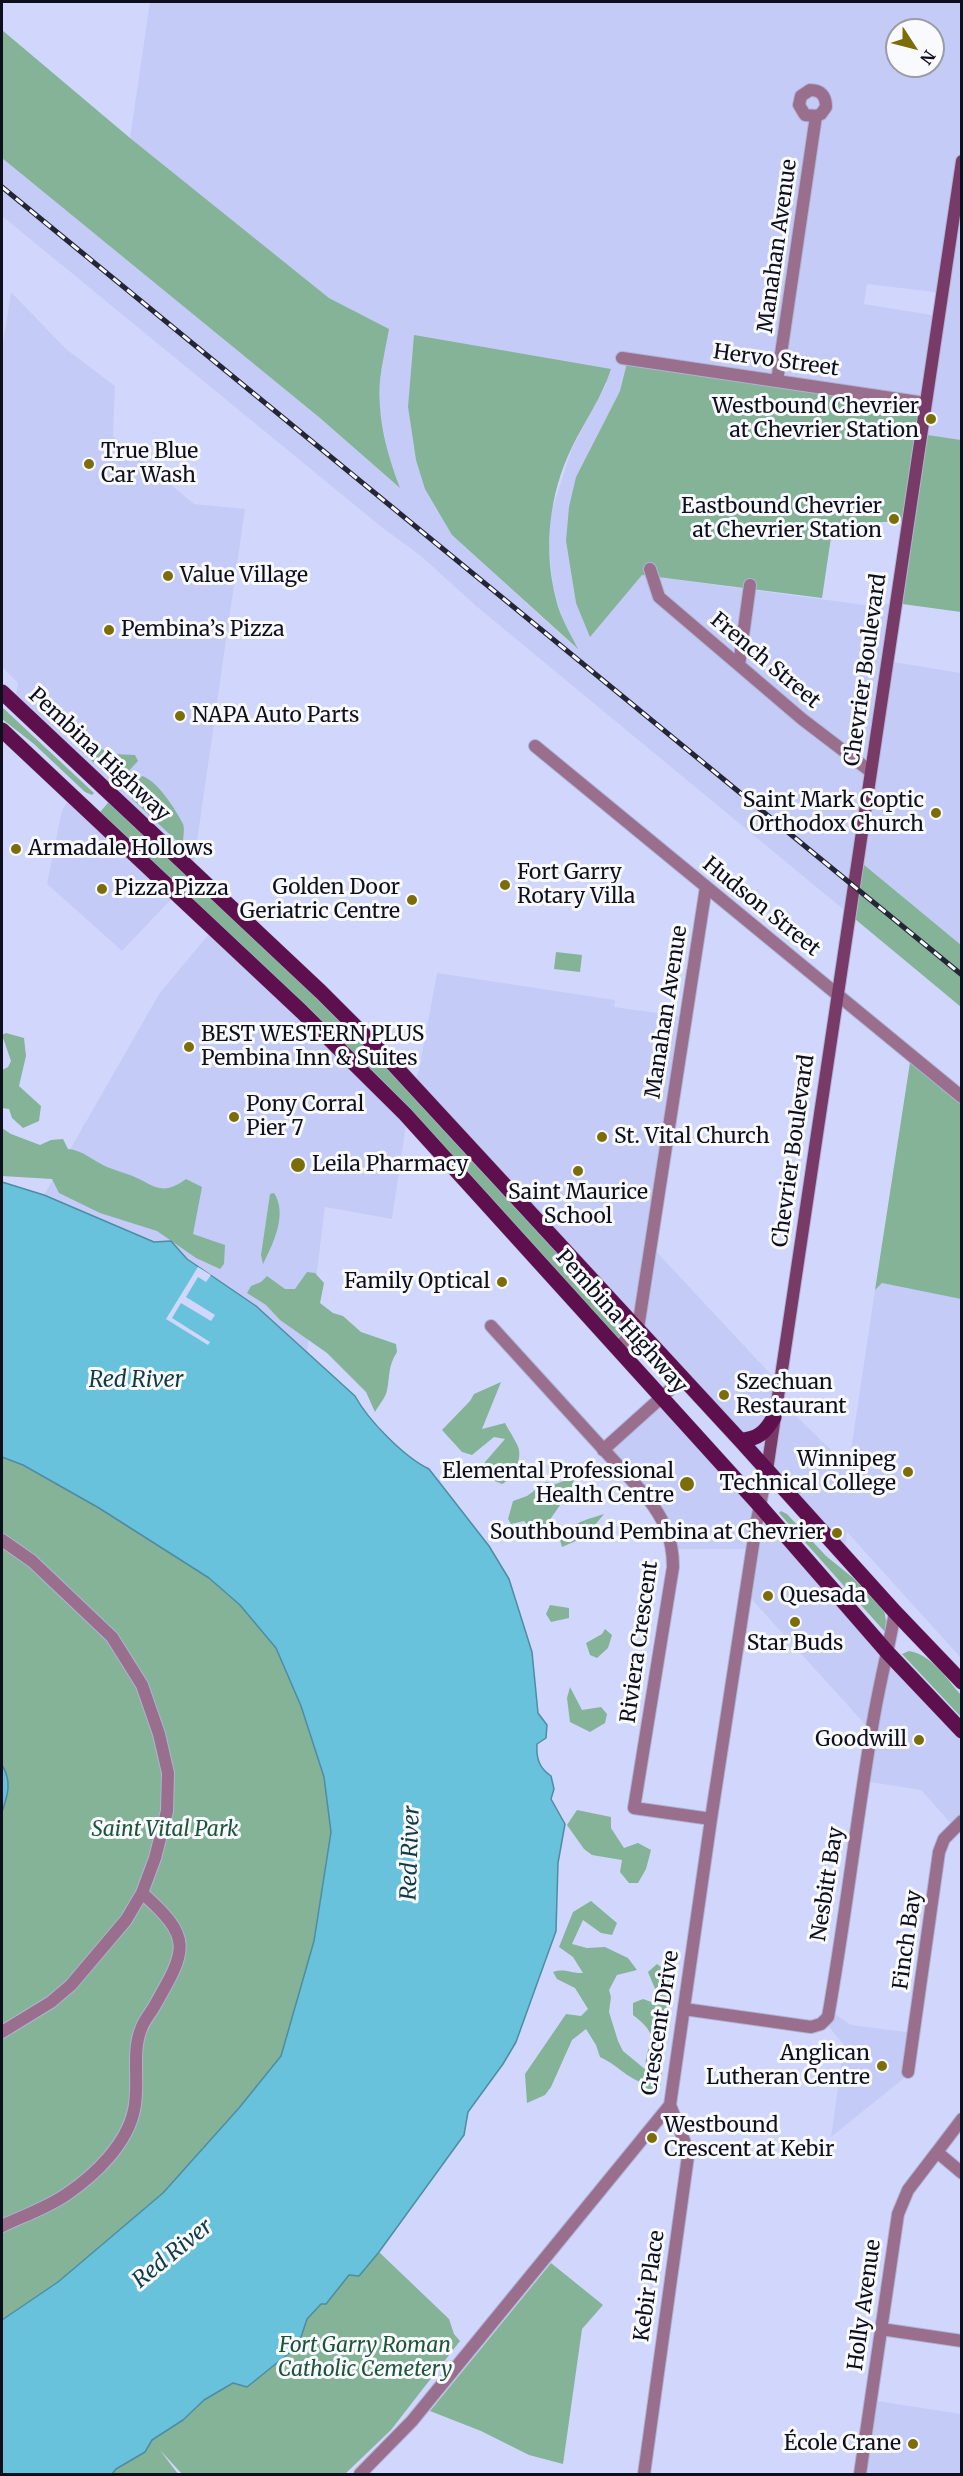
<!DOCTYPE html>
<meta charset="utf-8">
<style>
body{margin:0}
#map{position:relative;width:963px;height:2476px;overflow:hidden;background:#d1d7fc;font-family:Merriweather,serif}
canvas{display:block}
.frame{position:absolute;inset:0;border:3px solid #0e0f1c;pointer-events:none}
.north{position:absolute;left:885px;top:18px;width:60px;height:60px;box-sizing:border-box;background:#f9fafe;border:2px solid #9b9ca4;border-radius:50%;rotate:126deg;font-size:16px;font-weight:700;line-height:24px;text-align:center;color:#0e0f1c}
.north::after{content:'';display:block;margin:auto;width:21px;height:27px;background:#7d6d08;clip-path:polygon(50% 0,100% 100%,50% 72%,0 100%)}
</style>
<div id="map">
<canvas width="963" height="2476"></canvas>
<div class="frame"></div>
<div class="north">N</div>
</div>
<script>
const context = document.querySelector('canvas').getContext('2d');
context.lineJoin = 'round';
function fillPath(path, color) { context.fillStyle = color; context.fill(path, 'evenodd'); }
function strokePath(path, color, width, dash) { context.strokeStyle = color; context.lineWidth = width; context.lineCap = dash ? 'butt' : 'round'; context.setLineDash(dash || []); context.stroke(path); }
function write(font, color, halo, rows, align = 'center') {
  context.font = font + ' Merriweather,serif'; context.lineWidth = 6; context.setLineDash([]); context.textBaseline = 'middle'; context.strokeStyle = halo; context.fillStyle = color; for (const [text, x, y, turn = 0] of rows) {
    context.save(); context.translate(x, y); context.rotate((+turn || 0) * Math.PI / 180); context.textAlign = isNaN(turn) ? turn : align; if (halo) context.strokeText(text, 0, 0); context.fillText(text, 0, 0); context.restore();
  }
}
fillPath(new Path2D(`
 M150 2H961V440L620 391 576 477 566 541 576 603 623 595 642 575 872 606 895 603 887 661 961 673V945L858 860 849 914 476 606 422 557 379 525 2 216V158L320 418 399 487 388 456 379 405 380 379 388 329 329 298 130 138ZM897 30H933V66H897ZM867 284 942 293 938 316 864 304ZM607 383 572 448 551 513 549 549 553 586 562 618 576 648 452 535 416 460 408 407Z
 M11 292 66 349 115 386 113 436 194 504 245 509 193 869 15 701 18 683 2 667V350Z
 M71 796 176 894 122 951 47 884 62 810Z
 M213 929 407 1118 392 1219 325 1207 307 1352 256 1306 187 1259 171 1242H154L44 1195 159 994Z
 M437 973 615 1000 614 1007 686 1017 651 1246 779 1383 777 1397 836 1455 851 1450 875 1290 882 1283 961 1299V1663V1658L847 1532 844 1554 413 1085 419 1070Z
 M661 1397 961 1731V1820L954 1827 921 1790 864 1781 871 1731 746 1593 753 1549H673L670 1536 603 1450Z
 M832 2012 851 2025 914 2033 908 2075 831 2137 844 2045 829 2027Z
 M871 2400 961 2414V2474H860Z`), '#c5cbf7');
fillPath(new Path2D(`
 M2 30 130 138 329 298 389 329C386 346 382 363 380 380 377 417 387 454 400 488L320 418 2 158Z
 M414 335 611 369C602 397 585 421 572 447 549 494 543 549 556 599 560 617 570 633 578 649L452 535 425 489 416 460 408 407Z
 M628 359 925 403 921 434 961 440V612L895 603 907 521 833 524 822 598 642 575 590 637 576 603 566 541 569 507 576 477 620 391Z
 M2 707 94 793 92 795 85 792 34 744 2 719Z
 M84 744H91L112 754 135 755 138 761 123 777 112 779 79 749Z
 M142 776C157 780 176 810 183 824 185 829 183 837 183 843L180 844 132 799 131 788Z
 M113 797 343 1014 638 1327 617 1348 407 1118 95 818Z
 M857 859 961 945V1007L849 914Z
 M556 952 582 955 580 972 554 969Z
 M6 1033 24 1038 26 1056 19 1086 41 1106 39 1121 23 1128 12 1118 9 1109 2 1108V1070L8 1067 11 1061 2 1035Z
 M911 1056 961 1097V1299L882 1283 875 1290Z
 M2 1128 11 1134 40 1145 51 1140 63 1139 68 1149C83 1150 93 1161 107 1167 114 1170 122 1172 130 1175 154 1184 160 1198 186 1179L202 1187 193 1234 225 1245 224 1264 220 1269 196 1258 157 1231 100 1213 59 1193 52 1179 2 1176Z
 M274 1193C288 1214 273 1244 263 1264L261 1255 270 1194Z
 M307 1272 315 1273 324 1283 320 1303 333 1313 343 1316 361 1332 396 1344 397 1352C388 1366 390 1375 387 1390 386 1397 379 1405 375 1412L366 1392 327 1353 280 1320 266 1305 247 1293 251 1286 261 1282 267 1276 285 1289H295Z
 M501 1382 482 1429 505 1423C508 1429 518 1444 519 1450 521 1462 513 1479 502 1484L485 1477V1462L505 1439 494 1437 472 1455 462 1452 442 1430 470 1401 474 1394Z
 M2 1457 23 1465 99 1508 209 1578 240 1605 276 1648 301 1706 324 1777 331 1832 314 1941 281 2056 239 2108 163 2193 58 2282 2 2320Z
 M573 1477 574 1485 549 1521 547 1532 539 1538 524 1521 511 1524 508 1519 513 1501 527 1496 546 1482 556 1484Z
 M781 1511 787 1514 826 1556 852 1577 884 1609 886 1621 885 1632 779 1513Z
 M604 1514 585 1537 562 1547 560 1540C568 1523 586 1520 604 1514Z
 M550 1605 569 1608V1618L551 1622 546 1614Z
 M605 1629 612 1635 608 1648 597 1658 590 1655 586 1643 602 1634Z
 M909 1651C932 1655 946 1678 961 1695V1717L902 1654Z
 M570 1687 582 1710 601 1707 607 1714 605 1723 590 1732 570 1722 567 1698Z
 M577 1810 611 1817V1828L624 1848 638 1843 651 1850 646 1869 638 1883H629L620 1872 622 1860 592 1855 584 1849 567 1825Z
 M591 1901 617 1923 612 1935 601 1933 583 1920 572 1944 587 1948 605 1947 628 1958 637 1970 617 1975 609 1990 611 1997 609 2012 618 2041 623 2051 646 2070C643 2042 666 2040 633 2015V2003L643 1999 657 2004 658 1996 648 1972 657 1964 675 1978C673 2001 666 2021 664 2044 662 2058 663 2072 660 2086L656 2090H647L643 2083C627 2078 616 2064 600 2057L596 2045 586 2029 572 2040 551 2087 545 2095 527 2103 525 2074 566 2014 581 2016 588 2009 575 1988 557 1979 553 1972C567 1968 570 1974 583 1973L573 1957 559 1947 573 1912Z
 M379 2252 449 2319 454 2334 460 2341 391 2430 345 2474H182L160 2450 178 2474H112L116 2469 145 2452 152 2440 183 2420 204 2400 298 2347 306 2319 321 2304 327 2303 349 2275H359Z
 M551 2263 603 2305 582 2329 563 2464 529 2455 481 2431 430 2411Z`), '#84b398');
const water = new Path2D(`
 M2 1182 44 1195 154 1242 171 1241 187 1259 256 1306 355 1396C368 1420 404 1457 429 1469L489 1546 509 1579 532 1652 538 1713 547 1725 546 1738 537 1744C536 1758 539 1768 551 1776L554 1789 551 1799 565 1824 558 1863 556 1931 516 2042 503 2064 468 2112 464 2135 379 2252 359 2276 349 2275 326 2304H321L307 2319 298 2346 247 2387 233 2383 204 2400 183 2420 152 2440 145 2452 116 2469 112 2474H2V2320L58 2282 163 2193 239 2108 281 2056 314 1941 331 1832 324 1777 301 1706 276 1648 240 1605 209 1578 99 1508 23 1465 2 1457Z
 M2 1765C12 1781 8 1795 2 1812Z`);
fillPath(water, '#68c2db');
strokePath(water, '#4d8ca2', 1.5);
fillPath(new Path2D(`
 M198 1267 211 1275 206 1282 198 1277 186 1297 215 1315 211 1321 181 1303 172 1318 210 1342 208 1345 166 1319Z`), '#d1d7fc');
const street = new Path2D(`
 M622 358 925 403
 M777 381 816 116 821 114 826 107C826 96 821 90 810 90L801 96 799 105 805 115 816 116
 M650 569 659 597 802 719 870 771
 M739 665 750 585
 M535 746 962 1097
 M491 1326 646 1496C664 1519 673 1538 673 1567L634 1808 711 1819
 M617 1348 638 1328 706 887
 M603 1450 683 1378
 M2 1540 32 1561 112 1637 142 1685 159 1734 168 1773 167 1811 155 1858 142 1893 126 1920 71 1985 51 2002 2 2032
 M684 2009 811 2027 821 2024 828 2017C845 1921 856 1824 872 1728 878 1689 888 1652 895 1612
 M908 2072 939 1852 944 1839 962 1821
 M962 2119 937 2152 962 2173
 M2 2226C23 2216 47 2208 67 2194 95 2175 127 2144 134 2110 140 2084 131 2054 141 2029 144 2020 151 2013 155 2005 187 1949 193 1938 142 1893
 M881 2329 962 2341
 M360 2474 412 2421 670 2105 711 1819 756 1525 767 1470
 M644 2474 688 2156 685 2143 670 2105
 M860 2474 898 2214 908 2190 937 2152`);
const secondary = new Path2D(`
 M767 1470 962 161`);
const primary = new Path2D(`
 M2 692 321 992 392 1063 740 1440 895 1612 962 1682
 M2 730 302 1012 405 1114 760 1506 888 1653 962 1731
 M740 1440C757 1440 766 1432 774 1417`);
strokePath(street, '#aeb3d4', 14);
strokePath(secondary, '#aeb3d4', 14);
strokePath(primary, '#aeb3d4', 16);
strokePath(street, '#9a6f8d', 12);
strokePath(secondary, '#783b67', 12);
strokePath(primary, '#5e0f4d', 15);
const rail = new Path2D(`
 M2 187 962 975`);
strokePath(rail, '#242535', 5);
strokePath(rail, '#f9fafe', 3, [9]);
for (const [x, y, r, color] of [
 [931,419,6,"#7d6d08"],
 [89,464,6,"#7d6d08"],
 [894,519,6,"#7d6d08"],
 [168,576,6,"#7d6d08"],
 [109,630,6,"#7d6d08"],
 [180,716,6,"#7d6d08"],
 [936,813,6,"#7d6d08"],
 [16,849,6,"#7d6d08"],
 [505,885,6,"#7d6d08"],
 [102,889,6,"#7d6d08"],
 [412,900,6,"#7d6d08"],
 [189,1047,6,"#7d6d08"],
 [234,1117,6,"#7d6d08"],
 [602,1137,6,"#7d6d08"],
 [298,1165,8,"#7d6d08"],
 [578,1171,6,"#7d6d08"],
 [502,1282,6,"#7d6d08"],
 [724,1395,6,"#7d6d08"],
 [908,1472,6,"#7d6d08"],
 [687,1484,8,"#7d6d08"],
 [837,1533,6,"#7d6d08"],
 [768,1596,6,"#7d6d08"],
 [795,1622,6,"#7d6d08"],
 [919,1740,6,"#7d6d08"],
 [882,2066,6,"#7d6d08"],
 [652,2138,6,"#7d6d08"],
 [913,2444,6,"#7d6d08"]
]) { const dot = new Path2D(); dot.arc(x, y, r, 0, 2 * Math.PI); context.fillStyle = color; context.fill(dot); strokePath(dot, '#f9fafe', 2); }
write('21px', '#0e0f1c', '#f9fafe', [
 ["Manahan Avenue",778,246,-82],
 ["Hervo Street",776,361,8],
 ["French Street",765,661,40],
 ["Chevrier Boulevard",866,670,-82],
 ["Pembina Highway",99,755,43],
 ["Hudson Street",761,907,39],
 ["Manahan Avenue",667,1012,-81],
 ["Chevrier Boulevard",794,1151,-82],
 ["Pembina Highway",621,1322,48],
 ["Riviera Crescent",640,1642,-82],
 ["Nesbitt Bay",828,1884,-81],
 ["Finch Bay",908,1940,-82],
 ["Crescent Drive",661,2023,-81],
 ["Kebir Place",650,2286,-82],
 ["Holly Avenue",865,2305,-82]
]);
write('21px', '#0e0f1c', '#f9fafe', [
 ["Westbound Chevrier",919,407,"right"],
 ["at Chevrier Station",919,431,"right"],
 ["True Blue",101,452],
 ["Car Wash",101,476],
 ["Eastbound Chevrier",882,507,"right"],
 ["at Chevrier Station",882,531,"right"],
 ["Value Village",180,576],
 ["Pembina’s Pizza",121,630],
 ["NAPA Auto Parts",192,716],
 ["Saint Mark Coptic",924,801,"right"],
 ["Orthodox Church",924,825,"right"],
 ["Armadale Hollows",28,849],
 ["Fort Garry",517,873],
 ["Rotary Villa",517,897],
 ["Golden Door",400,888,"right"],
 ["Geriatric Centre",400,912,"right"],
 ["Pizza Pizza",114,889],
 ["BEST WESTERN PLUS",201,1035],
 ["Pembina Inn & Suites",201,1059],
 ["Pony Corral",246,1105],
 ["Pier 7",246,1129],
 ["St. Vital Church",614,1137],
 ["Leila Pharmacy",312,1165],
 ["Saint Maurice",578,1193,"center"],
 ["School",578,1217,"center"],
 ["Family Optical",490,1282,"right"],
 ["Szechuan",736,1383],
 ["Restaurant",736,1407],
 ["Winnipeg",896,1460,"right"],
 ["Technical College",896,1484,"right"],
 ["Elemental Professional",674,1472,"right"],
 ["Health Centre",674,1496,"right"],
 ["Southbound Pembina at Chevrier",825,1533,"right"],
 ["Quesada",780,1596],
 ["Star Buds",795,1644,"center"],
 ["Goodwill",907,1740,"right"],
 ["Anglican",870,2054,"right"],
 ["Lutheran Centre",870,2078,"right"],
 ["Westbound",664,2126],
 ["Crescent at Kebir",664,2150],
 ["École Crane",901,2444,"right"]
], 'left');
write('italic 21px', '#1e5439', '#f9fafe', [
 ["Saint Vital Park",165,1830],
 ["Fort Garry Roman",365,2346],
 ["Catholic Cemetery",365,2370]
]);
write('italic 22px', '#103b46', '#f9fafe', [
 ["Red River",136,1381],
 ["Red River",411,1853,-88],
 ["Red River",173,2254,-39]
]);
</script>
